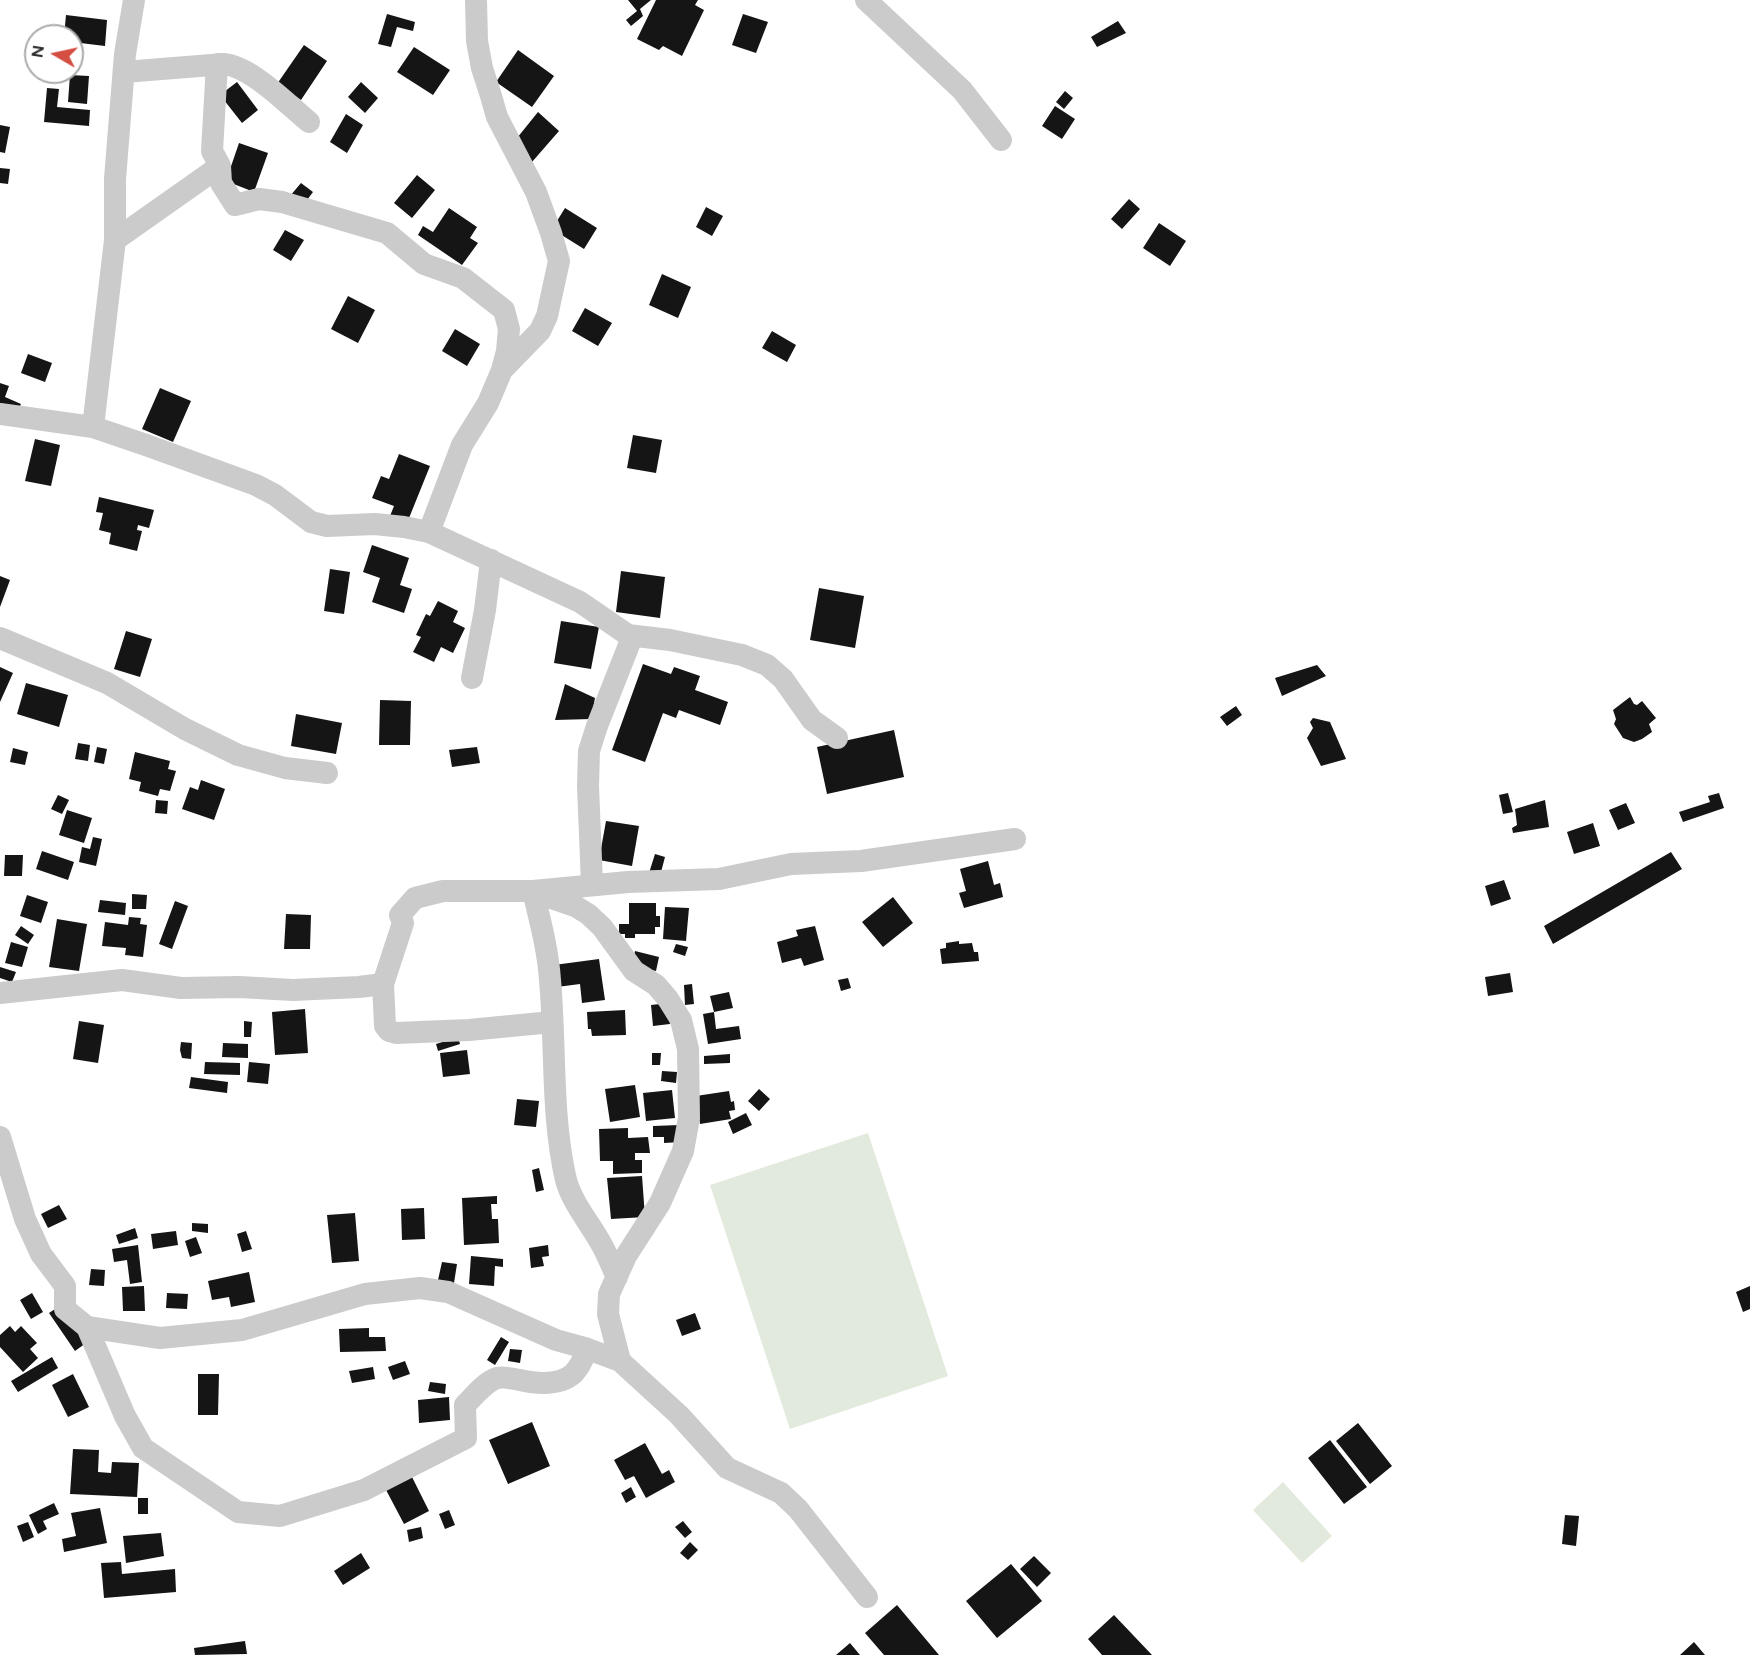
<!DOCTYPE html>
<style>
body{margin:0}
#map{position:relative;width:1750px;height:1655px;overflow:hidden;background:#fff;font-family:Figtree,sans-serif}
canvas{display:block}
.north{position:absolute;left:24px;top:24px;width:60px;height:60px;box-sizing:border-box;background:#fff;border:2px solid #ababab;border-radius:50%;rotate:279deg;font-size:16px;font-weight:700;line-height:24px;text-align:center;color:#2e2e2e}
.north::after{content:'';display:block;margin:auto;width:21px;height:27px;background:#d44e41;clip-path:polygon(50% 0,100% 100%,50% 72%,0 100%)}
</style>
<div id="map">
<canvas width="1750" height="1655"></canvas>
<div class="north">N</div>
</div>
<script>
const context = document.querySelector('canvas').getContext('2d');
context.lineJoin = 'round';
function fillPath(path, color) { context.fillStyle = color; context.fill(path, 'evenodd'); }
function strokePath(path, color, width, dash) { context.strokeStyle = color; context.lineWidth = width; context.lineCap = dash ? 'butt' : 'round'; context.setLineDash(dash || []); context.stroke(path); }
fillPath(new Path2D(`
 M868 1133 948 1376 790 1429 710 1185Z
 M1283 1482 1332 1536 1302 1563 1253 1510Z`), '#e2eadd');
fillPath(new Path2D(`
 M628 0H651L640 9 643 16 631 26 626 20 637 11Z
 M656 0H698L695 5 704 10 682 56 663 46 659 50 637 39Z
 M387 14 415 22 413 31 397 27 391 47 378 44Z
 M743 14 768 22 756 53 732 45Z
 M66 15 107 20 105 46 72 42V36H64Z
 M1118 21 1126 33 1097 47 1091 37Z
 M304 45 327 61 301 100 277 84Z
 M414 47 450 70 433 95 397 72Z
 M518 50 554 76 532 107 496 82Z
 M70 75 89 76 87 104 68 102Z
 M237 82 258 110 242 123 220 95Z
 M361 82 378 98 365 113 348 97Z
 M47 88 59 89 57 107 90 110 89 126 44 122Z
 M1065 91 1073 98 1064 109 1056 102Z
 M1055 106 1075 119 1062 139 1042 126Z
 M538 112 559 131 532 162 513 143Z
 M346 114 363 125 347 153 330 142Z
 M0 125 10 127 5 153 0 152Z
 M239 143 268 153 254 192 226 181Z
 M0 168 10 169 8 184 0 183Z
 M417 175 435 190 412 218 394 203Z
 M301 183 313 192 304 204 290 196Z
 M1129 199 1140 209 1122 229 1111 219Z
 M706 207 723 216 712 236 696 227Z
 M449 208 477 227 470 238 478 243 462 265 418 235 423 226 433 232Z
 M565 208 597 228 584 249 552 229Z
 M1159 223 1186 241 1170 266 1143 248Z
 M285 230 304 240 291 261 273 250Z
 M662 274 691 287 678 318 649 305Z
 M348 296 375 310 358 343 331 329Z
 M585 308 612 323 598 346 572 331Z
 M455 329 480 344 467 366 442 351Z
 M772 331 796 345 787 362 762 348Z
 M28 354 52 363 45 382 21 373Z
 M0 383 9 386 5 397 21 404 17 413 0 406Z
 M160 388 191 401 173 442 142 429Z
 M633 435 662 440 656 473 627 468Z
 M35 439 60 445 51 486 25 481Z
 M399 454 430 466 407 523 390 516 394 506 372 498 381 476 389 479Z
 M99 497 154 510 149 528 138 525 137 530 142 531 137 551 109 544 111 533 99 530 103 513 96 512Z
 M372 545 409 558 400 585 412 589 404 613 372 602 380 578 363 572Z
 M330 569 350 572 344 614 324 611Z
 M621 571 665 577 660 618 616 612Z
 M0 576 10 580 0 607Z
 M819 588 864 596 855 648 810 640Z
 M438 601 458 611 453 622 465 628 453 653 441 647 434 662 413 652 421 637 416 635 426 614 430 616Z
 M561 621 599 627 591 669 554 663Z
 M126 631 152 639 140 677 114 669Z
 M643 664 671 674 674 667 700 676 695 690 728 702 720 725 679 710 676 718 663 713 645 762 612 750Z
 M1317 665 1326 676 1282 696 1275 678Z
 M0 667 13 673 0 702Z
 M26 683 68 695 59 727 17 714Z
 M565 684 595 698 591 719 555 720Z
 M1630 697 1634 704 1637 705 1642 701 1656 718 1649 724 1652 732 1642 739 1634 742 1623 738 1614 724 1616 719 1613 710Z
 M380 700 411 701 410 745H379Z
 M1236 706 1242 715 1227 726 1220 717Z
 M296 714 342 723 336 754 291 746Z
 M1313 718 1330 722 1346 759 1321 766 1307 738 1313 728 1310 722Z
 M894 730 904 777 827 794 817 747Z
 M78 743 90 745 88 761 75 759Z
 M97 747 107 749 104 764 94 762Z
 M477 747 480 763 452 767 449 750Z
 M13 748 28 752 25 765 10 762Z
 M135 752 170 761 168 769 176 771 170 791 160 789 158 796 139 791 141 782 129 779Z
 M201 780 225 789 214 820 182 809 190 787 198 790Z
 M1508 793 1513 812 1503 814 1499 795Z
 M1719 793 1724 808 1683 822 1679 812 1710 802 1708 796Z
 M58 795 69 800 62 814 51 809Z
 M156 800 168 801 167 814 155 813Z
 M1545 800 1549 827 1513 833 1512 828 1517 825 1515 809Z
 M1626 803 1635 823 1618 830 1609 810Z
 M67 810 92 818 84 843 59 835Z
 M606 821 639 826 632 866 599 860Z
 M1593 823 1600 846 1574 854 1567 832Z
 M93 837 102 839 96 866 79 862 82 847 90 849Z
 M42 851 74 862 68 880 36 869Z
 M1671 852 1682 869 1553 944 1544 926Z
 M655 854 665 857 660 876 649 873Z
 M5 855H23L22 876H4Z
 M988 861 994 885 1000 883 1003 897 964 908 959 893 966 891 960 869Z
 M1504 880 1511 899 1491 906 1485 886Z
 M132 894 147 895 146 909H132Z
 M27 895 48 902 41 923 20 916Z
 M893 897 913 923 883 947 862 922Z
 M100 900 126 903 125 915 98 912Z
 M175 901 188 906 172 949 159 944Z
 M629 903H656V916H660V927H655V934H635V938H625V934H619V924H629Z
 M665 907 689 908 686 941 663 939Z
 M286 914 311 915 310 949H284Z
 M129 917 141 918 140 924 147 925 143 957 125 955 126 948 102 946 105 922 128 925Z
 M57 919 87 924 79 971 49 967Z
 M21 926 34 935 28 944 15 935Z
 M815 926 824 960 804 966 801 958 782 963 777 942 798 936 796 930Z
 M959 941V944L972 943 974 952H978L979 961 942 964 940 949 946 948V943Z
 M11 942 28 947 22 967 5 963Z
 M676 944 688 947 685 956 673 952Z
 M635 951 659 957 656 971 632 966Z
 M599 959 605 1000 582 1003 580 984 557 987 554 965Z
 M0 967 16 972 12 982 0 978Z
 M1510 973 1513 992 1488 996 1485 977Z
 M848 978 851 988 841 991 838 980Z
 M692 984 694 1004 685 1005 684 985Z
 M729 992 733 1008 714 1012 710 996Z
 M668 1003 670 1024 653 1026 651 1005Z
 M305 1009 308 1053 275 1055 272 1012Z
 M625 1010 626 1035 592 1036 591 1029H588L587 1012Z
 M714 1012 716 1029 739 1026 741 1039 708 1044 703 1014Z
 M79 1021 104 1025 98 1063 73 1059Z
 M244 1021 252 1022 251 1037H244Z
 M458 1037 460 1044 438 1051 436 1044Z
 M181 1042 192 1043 191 1059 182 1058 180 1050Z
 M223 1043 248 1044V1058L222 1057Z
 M467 1050 470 1074 443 1077 440 1053Z
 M652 1053H661L660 1065H652Z
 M730 1054V1063L704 1064V1056Z
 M205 1062 240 1063V1075L204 1074Z
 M249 1062 270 1064 268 1084 247 1082Z
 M662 1071 677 1072 676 1083 661 1081Z
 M191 1077 228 1082 227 1093 189 1088Z
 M635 1085 640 1117 610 1122 605 1089Z
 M759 1089 770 1099 759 1111 748 1101Z
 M672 1090 675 1118 646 1121 643 1093Z
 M729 1091 731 1102 734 1101 735 1110 729 1111 731 1119 700 1124 696 1096Z
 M517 1099 539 1101 536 1127 514 1125Z
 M746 1113 752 1125 733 1134 728 1122Z
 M680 1125 681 1142 664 1143V1137H653V1126Z
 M628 1128V1138L648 1137 650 1153H635V1160H642V1173L613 1174V1161H600L599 1129Z
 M539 1168 544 1190 536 1192 532 1170Z
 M642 1176 645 1217 611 1219 607 1178Z
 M497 1196V1204H491L492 1219H498L499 1243 464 1245 462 1198Z
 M59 1205 67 1219 48 1228 41 1214Z
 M424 1208 425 1239 402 1240 401 1209Z
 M355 1213 359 1261 332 1263 327 1215Z
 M192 1223 208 1224V1233L192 1231Z
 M135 1228 138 1238 119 1244 116 1235Z
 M176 1231 178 1245 153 1249 151 1234Z
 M246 1231 252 1249 242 1252 237 1234Z
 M196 1237 202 1253 190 1257 185 1241Z
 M138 1245 142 1282 130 1284 127 1260 114 1262 112 1249Z
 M548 1245 549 1256 542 1257 544 1266 531 1268 529 1248Z
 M471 1256 503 1259V1267L495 1266 494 1286 469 1284Z
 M442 1262 457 1264 454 1283 438 1280Z
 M91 1269 105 1270 104 1286 89 1285Z
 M249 1272 255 1302 231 1307 229 1297 212 1300 208 1281Z
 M144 1286 145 1311H123L122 1287Z
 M1750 1286V1309L1743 1312 1736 1292Z
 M32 1293 43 1312 31 1319 20 1300Z
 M167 1293 188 1294 187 1309 166 1308Z
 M61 1305 86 1343 75 1351 49 1313Z
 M695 1313 701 1329 682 1336 676 1320Z
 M10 1326 15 1332 21 1326 37 1343 30 1349 38 1358 23 1372 0 1347V1335Z
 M369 1328V1337H385L386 1351 340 1352 339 1329Z
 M501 1337 509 1342 495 1365 487 1360Z
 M510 1349 522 1350 520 1363 508 1361Z
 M52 1357 58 1368 18 1392 11 1381Z
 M405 1361 410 1374 393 1380 388 1367Z
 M373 1367 375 1379 352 1383 349 1371Z
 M73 1374 89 1407 68 1417 52 1385Z
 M198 1374H219L218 1415H198Z
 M430 1382 446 1384 445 1394 428 1391Z
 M449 1397 450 1420 419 1423 418 1400Z
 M532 1422 550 1466 508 1484 489 1440Z
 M1358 1423 1392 1466 1370 1484 1336 1441Z
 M1330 1440 1367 1487 1344 1504 1308 1458Z
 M645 1443 662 1474 669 1470 675 1482 646 1498 634 1476 625 1480 614 1460Z
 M73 1449 99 1450 98 1472 111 1473 112 1462 139 1463 137 1497 70 1494Z
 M411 1475 429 1511 404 1524 385 1488Z
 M631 1487 636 1497 626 1503 621 1493Z
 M138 1498H148V1514H138Z
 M54 1503 59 1514 43 1521 47 1529 38 1534 29 1515Z
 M100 1508 107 1543 64 1552 62 1539 76 1536 71 1513Z
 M449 1510 455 1525 445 1529 439 1514Z
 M1565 1515 1579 1516 1576 1546 1562 1544Z
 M683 1521 692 1532 685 1538 675 1527Z
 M28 1522 34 1537 23 1542 17 1526Z
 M421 1527 423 1538 409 1542 407 1530Z
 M161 1533 164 1556 126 1563 123 1536Z
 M690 1542 698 1550 688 1560 680 1553Z
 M361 1553 370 1568 343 1585 334 1571Z
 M1034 1556 1051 1573 1037 1587 1020 1569Z
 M121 1562 122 1574 175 1569 176 1592 104 1598 101 1563Z
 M1011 1564 1042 1601 997 1638 966 1601Z
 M897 1605 939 1655H884L865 1633Z
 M1114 1615 1152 1655H1102L1088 1639Z
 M245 1641 247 1654 195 1655 194 1648Z
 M1694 1642 1705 1655H1680Z
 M850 1643 860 1655H836Z`), '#151515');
strokePath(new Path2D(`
 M476 0 477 41 482 68 491 96 497 117 536 192 551 233 559 261 547 316 540 331 502 370
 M866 0 962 90 1001 140
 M217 64 212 151 220 166 221 183 235 205 259 199 282 202 387 233 424 264 463 278 504 310 509 329 507 351 502 370 488 403 462 445 429 532
 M124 72 224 64C252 67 287 104 309 122
 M115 240 220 166
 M0 414 93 427 146 445 256 485 275 495 311 522 327 526 375 524 404 527 429 532 580 602 628 635 630 642 627 650 597 726 589 751 588 786 592 884
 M93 427 115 240V179L125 54 134 0
 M628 635 670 640 742 655 767 665 783 679 812 720 837 738
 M0 638 107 683 185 729 238 755 285 768 327 773
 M472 678 485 610 491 560
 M533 891C540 920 548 950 550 980 556 1047 551 1115 566 1180 572 1202 588 1221 599 1240 606 1251 611 1265 617 1277
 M540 894 575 906 588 914 602 927 634 971 656 985 668 999 681 1020 688 1049 689 1118 683 1151 660 1203 626 1256 609 1294 608 1314 620 1361
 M383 984 385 1026 389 1031 396 1033 469 1030 552 1022
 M0 993 122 980 181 988 239 987 293 990 359 987 383 984 403 923 400 915 415 898 443 891H533L628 882 719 879 791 864 861 861 1015 839
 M0 1137 25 1219 41 1254 65 1286V1309L87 1327 160 1338 242 1330 365 1294 420 1288 448 1292 556 1340 585 1348 620 1361 679 1415 727 1468 781 1493 798 1509 867 1597
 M87 1327 125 1416 143 1448 238 1512 280 1516 364 1490 466 1438 465 1405C474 1396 485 1382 497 1378 505 1376 512 1379 520 1380 538 1384 560 1386 574 1373 581 1365 585 1358 585 1348`), '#cbcbcb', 22);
</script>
